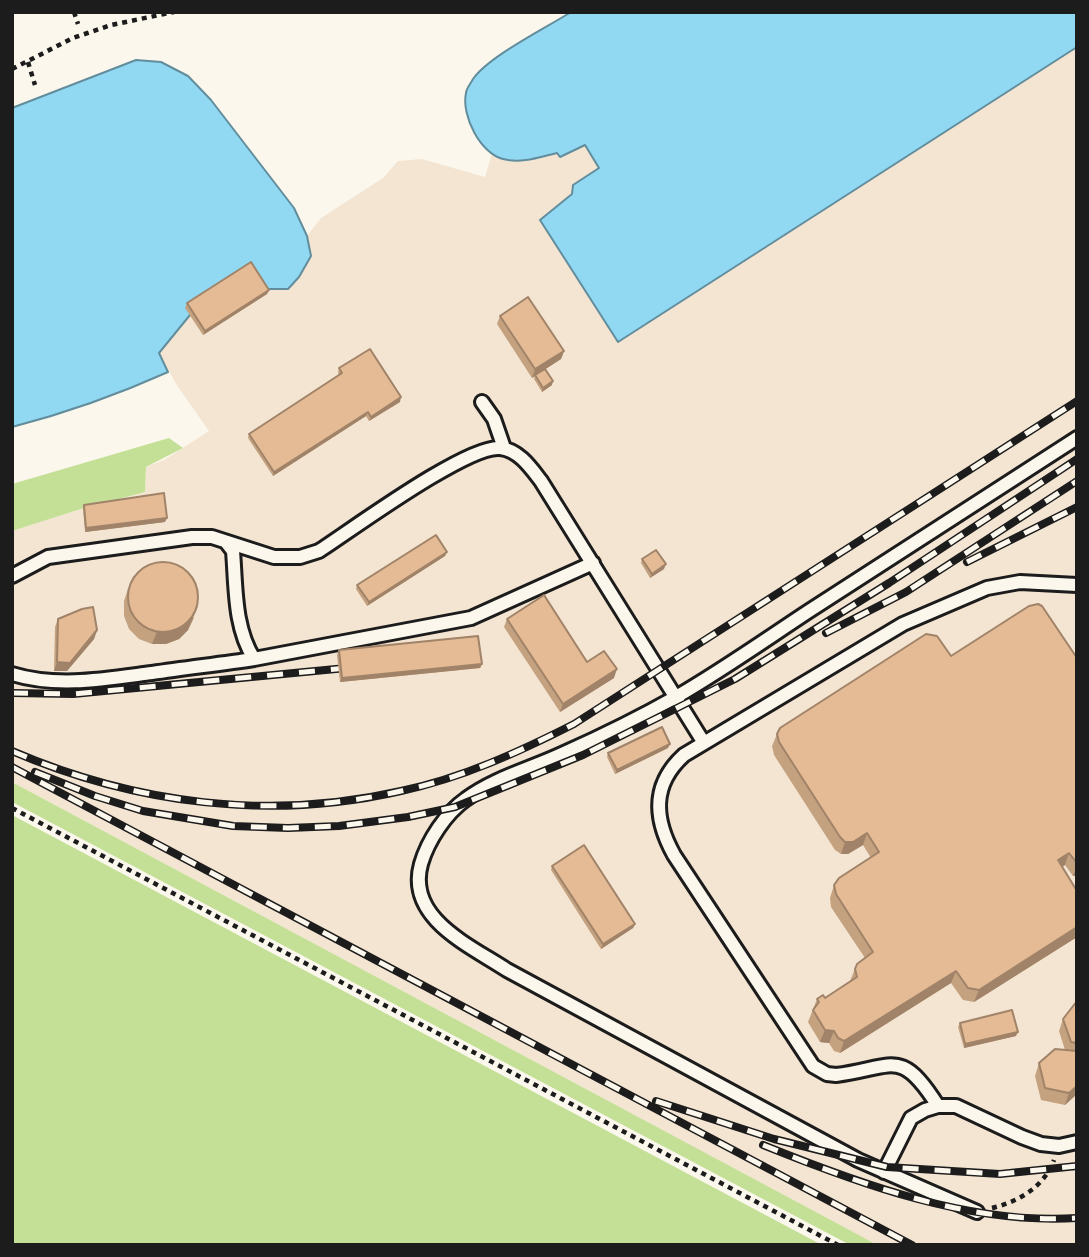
<!DOCTYPE html>
<style>
body{margin:0}
#map{position:relative;width:1089px;height:1257px;overflow:hidden;background:#fbf7ec;font-family:"Indie Flower",sans-serif}
canvas{display:block}
.frame{position:absolute;inset:0;border:14px solid #1c1c1c;pointer-events:none}
</style>
<div id="map">
<canvas width="1089" height="1257"></canvas>
<div class="frame"></div>
</div>
<script>
const context = document.querySelector('canvas').getContext('2d');
context.lineJoin = 'round';
function fillPath(path, color) { context.fillStyle = color; context.fill(path, 'evenodd'); }
function strokePath(path, color, width, dash) { context.strokeStyle = color; context.lineWidth = width; context.lineCap = dash ? 'butt' : 'round'; context.setLineDash(dash || []); context.stroke(path); }
fillPath(new Path2D(`
 M1077 47V1245H877L12 782V531L81 509 145 492 146 467 164 460 209 431 176 384 159 353 190 315 185 308 311 256 307 236 321 218 383 178 398 161 422 159 485 177 492 153 501 159 526 160 557 153 560 157 585 145 599 168 573 185 619 342Z`), '#f4e5d2');
fillPath(new Path2D(`
 M169 438 183 448 146 467 145 492 81 509 12 531V484Z
 M12 782 857 1234 877 1245H850L12 802Z
 M12 815 822 1245H12Z`), '#c4e097');
const water = new Path2D(`
 M571 12H1077V47L618 342 540 220 572 194 573 185 599 168 585 145 560 157 557 153C540 157 521 164 503 159 481 154 461 116 466 93 466 89 471 83 473 79 489 56 546 28 571 12Z
 M136 60 161 62 188 76 211 100 294 208 307 236 311 256 299 277 288 289H264L190 315 159 353 168 372C117 395 66 413 12 427V108Z`);
fillPath(water, '#91d9f2');
strokePath(water, '#628d9c', 2);
const lane = new Path2D(`
 M482 402 494 419 504 448
 M12 576 48 557 192 537H212L274 557H300L319 551C353 529 467 445 500 448 519 450 531 468 541 481L704 743
 M254 659 471 618 593 563
 M12 674C58 688 106 679 152 673 186 668 220 664 254 659 234 627 236 588 233 551L226 542
 M938 1106C900 1046 893 1068 836 1075L827 1074 813 1066 674 855C654 819 651 785 684 755L903 624 987 588 1020 582 1077 585
 M884 1172 911 1118 925 1110 938 1106H956L1022 1137 1041 1144 1059 1146 1077 1142
 M977 1212 858 1160 507 970C469 945 406 918 421 864 428 840 446 813 466 799 494 778 530 769 562 754 600 737 639 718 676 697 721 671 765 640 809 611 898 553 988 496 1077 438`);
strokePath(lane, '#1c1c1c', 18);
strokePath(new Path2D(`
 M74 12 78 24
 M28 62 35 85
 M12 69 73 38 111 25 174 12
 M12 808 838 1245
 M992 1208C1018 1202 1044 1187 1054 1160`), '#1c1c1c', 4.5, [5, 5]);
strokePath(lane, '#fbf7ec', 12);
const rail = new Path2D(`
 M967 562 1077 507
 M826 633 906 592 1077 481
 M12 693 73 694 357 667
 M12 751C135 804 270 821 401 791 462 778 519 752 574 724L1077 401
 M12 767 912 1245
 M35 772 95 796 143 811 233 826 288 828 339 826 408 817 455 807 583 755 735 679 889 583 1077 459
 M656 1101 774 1139 887 1167 1000 1174 1077 1166
 M763 1145C860 1184 971 1225 1077 1218`);
strokePath(rail, '#1c1c1c', 8);
strokePath(rail, '#fbf7ec', 5, [16]);
fillPath(new Path2D(`
 M269 290 267 294 203 335 185 308 187 303Z
 M500 316 564 351 561 359 545 369 552 385 542 392 534 379 535 376 532 378 497 324Z
 M339 368 400 402 369 421 366 416 273 476 248 438 249 434 339 375 338 373Z
 M84 505 165 522 85 532 83 509Z
 M447 552 445 556 367 606 356 589 357 585Z
 M642 559 664 569 650 578 641 563Z
 M128 589 194 618 188 630 179 639 166 644H152L139 639 129 629 124 616V601Z
 M58 619 97 630 94 639 67 671H54L55 627Z
 M507 619 587 662 614 678 560 712 504 627Z
 M339 650 482 664 480 668 340 682 337 655Z
 M951 656 1077 658V876H1073L1065 865 1062 867 1077 891V937L974 1002 963 1000 951 983 840 1053 834 1051 829 1043 820 1042 808 1022 817 999 825 998 850 981 857 964 865 958 831 907 830 898 834 885 871 858 863 845 848 854H841L835 850 774 755 772 746 777 734Z
 M668 748 615 774 607 757 608 753Z
 M552 866 635 924 633 928 601 949 551 870Z
 M1077 1001V1094L1065 1105 1041 1100 1035 1076 1039 1063 1065 1050 1059 1031 1063 1019Z
 M960 1023 1016 1036 964 1048 958 1027Z`), '#c4a17f');
fillPath(new Path2D(`
 M269 290 267 294 203 335 205 331Z
 M564 351 561 359 532 378 535 369Z
 M553 381 552 385 542 392 543 388Z
 M401 397 400 402 369 421 371 417Z
 M368 412 366 416 273 476 274 472Z
 M167 518 165 522 85 532 86 528Z
 M447 552 445 556 367 606 369 602Z
 M666 564 664 569 650 578 652 574Z
 M198 606 188 630 179 639 166 644H152L157 632Z
 M97 630 94 639 67 671H54L57 662Z
 M482 664 480 668 340 682 342 678Z
 M617 669 614 678 560 712 563 704Z
 M670 744 668 748 615 774 617 770Z
 M867 833 863 845 848 854H841L845 842Z
 M1069 853 1065 865 1053 873 1058 860Z
 M1077 866V876H1073Z
 M635 924 633 928 601 949 603 944Z
 M1077 927V937L974 1002 979 990Z
 M956 971 951 983 840 1053 844 1041Z
 M825 1030 834 1031 829 1043 820 1042Z
 M1018 1032 1016 1036 964 1048 965 1044Z
 M1077 1086V1094L1065 1105 1069 1093Z`), '#a08368');
const building = new Path2D(`
 M251 262 269 290 205 331 187 303Z
 M528 297 564 351 535 369 500 316Z
 M370 349 401 397 371 417 368 412 274 472 249 434 342 373 339 368Z
 M545 369 553 381 543 388 535 375Z
 M164 493 167 518 86 528 84 505Z
 M436 535 447 552 369 602 357 585Z
 M656 550 666 564 652 574 642 559Z
 M128 597a35 35 0 1 1 70 0a35 35 0 1 1-70 0Z
 M544 595 587 662 604 651 617 669 563 704 507 619Z
 M1038 604 1042 606 1077 658V863L1069 853 1058 860 1077 891V927L979 990 968 988 956 971 844 1041 838 1038 834 1031 825 1030 813 1010 819 1002 817 999 823 995 825 998 857 977 855 969 857 964 873 952 836 894 834 885 839 878 879 852 867 833 853 842H845L840 837 779 742 777 734 780 728 926 634 937 636 951 656 1029 606Z
 M93 607 97 630 70 663 57 662 58 619 82 609Z
 M478 636 482 664 342 678 339 650Z
 M662 727 670 744 617 770 608 753Z
 M584 845 635 924 603 944 552 866Z
 M1077 1001V1043L1071 1042 1063 1019Z
 M1012 1010 1018 1032 965 1044 960 1023Z
 M1055 1049 1077 1051V1086L1069 1093 1045 1088 1039 1063Z`);
fillPath(building, '#e4bb94');
strokePath(building, '#a08368', 2);
</script>
